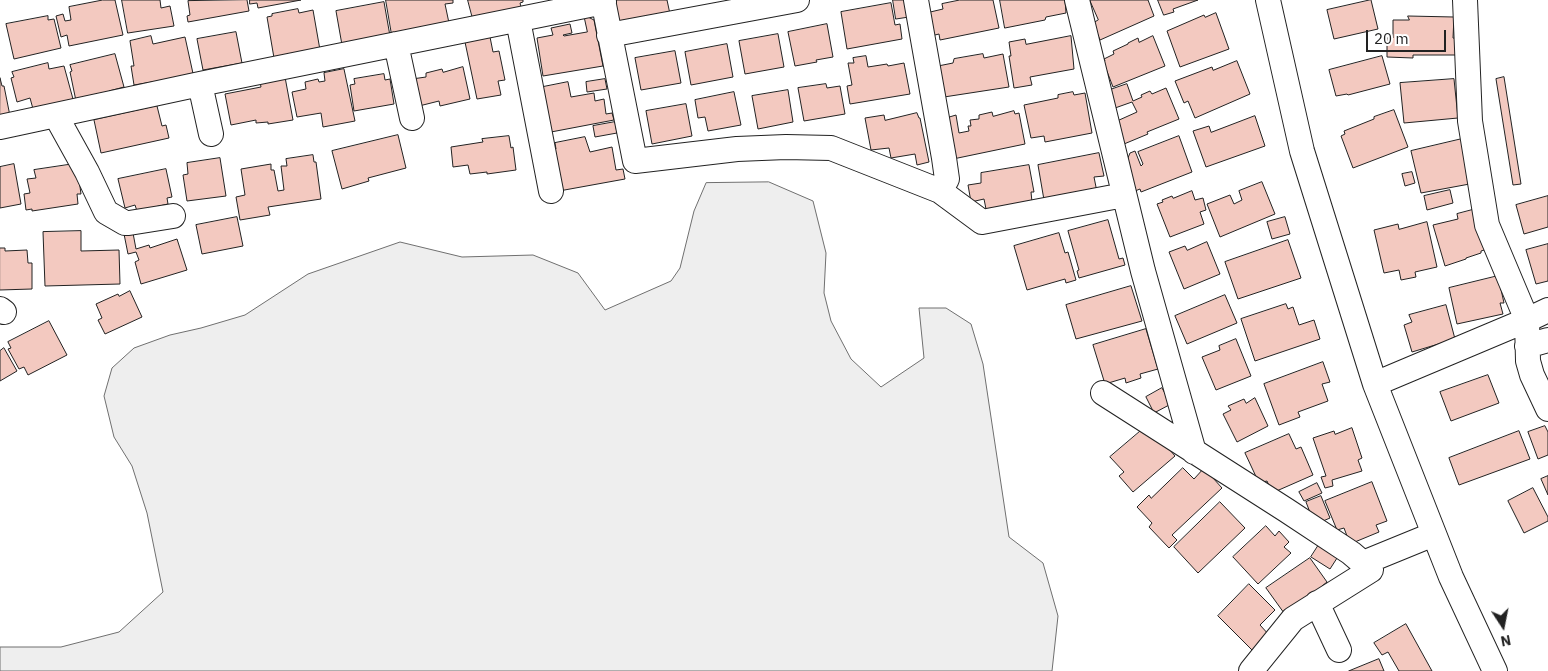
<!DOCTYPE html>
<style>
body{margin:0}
#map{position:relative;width:1548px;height:671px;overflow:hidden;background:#fff;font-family:"IBM Plex Sans",sans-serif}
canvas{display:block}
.north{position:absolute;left:1478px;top:601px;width:50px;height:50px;-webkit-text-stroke:4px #fff;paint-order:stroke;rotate:169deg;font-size:14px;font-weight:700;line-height:20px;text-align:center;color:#222}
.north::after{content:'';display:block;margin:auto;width:18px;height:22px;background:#222;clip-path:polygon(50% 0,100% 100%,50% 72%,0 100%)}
.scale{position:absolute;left:1366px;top:30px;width:80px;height:22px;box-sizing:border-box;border:2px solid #222;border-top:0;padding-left:6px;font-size:15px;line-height:18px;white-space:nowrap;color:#222;-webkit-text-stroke:4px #fff;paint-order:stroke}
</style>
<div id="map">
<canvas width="1548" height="671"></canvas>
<div class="north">N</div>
<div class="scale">20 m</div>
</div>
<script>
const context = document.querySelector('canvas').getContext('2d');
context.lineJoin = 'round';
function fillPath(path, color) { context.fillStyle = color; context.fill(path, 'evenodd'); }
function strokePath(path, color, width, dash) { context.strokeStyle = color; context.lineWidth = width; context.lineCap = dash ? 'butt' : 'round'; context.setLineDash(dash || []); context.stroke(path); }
const green = new Path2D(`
 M769 182 813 201 826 253 824 293 831 321 851 359 881 387 924 358 919 308H946L971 324 983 364 1009 537 1043 563 1058 616 1052 671H0V647H61L119 632 163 592 147 513 132 466 114 437 104 396 112 368 134 348 170 335 201 328 245 315 308 274 400 242 462 257 533 255 578 273 605 310 671 281 680 268 694 211 706 183Z`);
fillPath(green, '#eee');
strokePath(green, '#6f6f6f', 1);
const building = new Path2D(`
 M103 0H115L123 35 69 46 67 35 61 37 56 16 63 14 65 21 71 20 69 7Z
 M122 0H160L161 8 170 6 174 26 128 33Z
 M247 0 249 11 188 22 187 16 190 15 188 1Z
 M250 0H301L258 8 257 3 250 4Z
 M386 0H453V3L445 4 449 23 392 35Z
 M468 0H523V2L520 3 521 7 473 19Z
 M613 0H667L670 14 620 23 619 19H617Z
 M893 0H906L909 17 896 19Z
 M960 0H993L999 28 940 40 939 34 931 36 926 13 943 9 942 4Z
 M1000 0H1065L1066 13 1046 17 1045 20 1005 28Z
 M1090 0H1148L1154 16 1100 40 1093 23 1098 20Z
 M1158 0H1198L1173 9 1174 12 1164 15Z
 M1371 0 1378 29 1334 39 1327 10Z
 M384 2 390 36 342 45 336 11Z
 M891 3 895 25 900 24 902 39 847 49 841 12Z
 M298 9 299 13 313 10 320 50 274 58 267 17 272 16V14Z
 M1216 13 1229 49 1180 67 1167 31 1204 15 1205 17Z
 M584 15 594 20 603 66 543 76 537 38 553 35 551 28 570 24 572 33 563 35 564 36 587 32Z
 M48 16V20L54 19 61 48 14 59 6 24Z
 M1408 16 1454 17 1453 38 1458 39V55H1413V58L1387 57V38H1393V20H1409Z
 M827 24 833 57 816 60 817 62 795 66 788 32Z
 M236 32 242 63 203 70 197 39Z
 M778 34 784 67 745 74 739 41Z
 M151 36 153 44 185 37 194 78 152 87V82L134 85 131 66H134L130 41Z
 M1071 36 1074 69 1030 77 1032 85 1014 88 1009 56H1011L1009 42 1025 39 1026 44Z
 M1153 36 1165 66 1113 87 1103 61H1105L1104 59 1114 54 1113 51 1128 44V43L1138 38 1139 42Z
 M490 37 493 52 499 51 505 80 498 81 501 95 477 99 465 42Z
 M727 44 733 77 691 85 685 52Z
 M675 51 681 83 641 90 635 58Z
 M115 54 124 87 109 91V94L76 101 70 72 72 71 70 65Z
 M983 54 984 58 1003 54 1009 87 944 97 938 66 953 63 954 59Z
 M866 56 868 67 887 64 888 66 904 63 910 94 850 104 847 86 852 85 848 63H854L853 58Z
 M1382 56 1390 84 1348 95 1347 94 1336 96 1329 70Z
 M1237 61 1250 94 1195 118 1188 101 1184 103 1175 81 1212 67 1213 70Z
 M48 63 49 69 64 66 73 99 33 109 30 98 17 102 11 78 14 77 12 72Z
 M463 67 470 99 440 106 439 101 419 106 412 79 426 77V73L442 69 443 72Z
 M344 69 355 121 323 127 321 113 297 117 292 92 306 89 305 82 318 79 319 82 325 81 324 73Z
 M384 74 385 80 390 79 394 104 354 111 350 85 355 84 354 79Z
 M285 77 293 120 268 124V122L256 123V120L231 125 225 94 261 87 260 82Z
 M1504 77 1521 184 1513 185 1496 79Z
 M0 78 2 86H4L10 116 0 118Z
 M605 79 607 89 587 92 586 82Z
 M1454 79 1458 118 1404 123 1400 83Z
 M568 82 571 97 594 93 595 101 604 99 606 114 612 113 614 120 551 132 543 87Z
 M826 84 827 88 840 86 845 114 804 121 798 88Z
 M1127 84 1133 101 1142 97 1141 95 1150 91 1152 94 1166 88 1179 119 1147 132 1148 134 1124 144 1117 121 1137 112 1132 102 1115 108 1110 90Z
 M788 90 793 122 758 129 752 96Z
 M734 92 741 125 708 131 705 117 698 118 695 100Z
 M1073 92 1074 95 1085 93 1092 133 1045 142 1044 136 1031 138 1024 105 1058 98V95Z
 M686 104 692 136 652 144 646 111Z
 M157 106 162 126 166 125 169 138 101 153 94 120Z
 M1394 110 1408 147 1353 168 1341 136 1345 134 1344 131 1374 119V117Z
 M1014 111 1015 114 1019 113 1025 144 953 159 946 118 956 115 959 133 969 131 968 126H971L970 120 979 119V115L992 112 993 116Z
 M917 113 919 118H920L929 162 917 165 915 154 891 158 889 148 871 150 865 118 884 115 885 120Z
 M1255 116 1265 146 1206 167 1193 131 1209 126 1211 132Z
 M615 122 617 133 595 137 593 126Z
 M398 135 406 168 368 178 369 181 342 189 332 151Z
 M509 136 511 148 513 147 516 170 487 174V172L470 174 468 165 453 167 451 147 483 142 482 139Z
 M1179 136 1192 172 1141 192 1140 189 1135 191 1125 165 1130 153 1135 151 1141 166 1143 164 1138 152Z
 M585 137 590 152 612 147 616 170 623 169 625 179 559 191 552 150 556 149 555 143Z
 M1462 139 1475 183 1421 193 1411 151Z
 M1099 153 1104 176 1094 177 1097 192 1044 200 1038 165Z
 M313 155 314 162H316L321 199 268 207 270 215 240 220 236 197 245 195 241 169 271 164V170H274L278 191 284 190 281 166H287L286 159Z
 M220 158 226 196 187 201 183 175 188 174 187 163Z
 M14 164 21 204 0 208V167Z
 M74 164 78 172 81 194H77L78 204 32 211V209L26 210 24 194 30 193 27 179 36 178 34 170Z
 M1029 165 1034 192H1031L1032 202 986 209 984 199 971 202 968 185 981 183V173Z
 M166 169 172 197 167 198 168 204 137 211 135 205 125 208 118 179Z
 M1412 172 1415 183 1405 186 1402 174Z
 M1262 182 1275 214 1220 237 1207 204 1230 195 1234 204 1242 200 1239 191Z
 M1450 190 1453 203 1427 210 1424 196Z
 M1192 191 1195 200 1203 198 1206 210 1200 212 1204 224 1170 237 1157 204 1163 202 1162 200 1172 196 1173 198Z
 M1548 196V227L1524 234 1516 205Z
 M1476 209 1491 248 1481 251V253L1466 258V259L1445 266 1433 225 1458 219 1457 214Z
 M237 217 243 246 202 254 196 225Z
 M1285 217 1290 234 1272 239 1267 222Z
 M1108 220 1119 259 1123 258 1125 265 1079 278 1077 271 1079 270 1068 231Z
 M1427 222 1437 267 1415 272 1416 277 1401 280 1399 270 1384 273 1374 230 1398 224 1399 229Z
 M81 231V251L119 250 120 284 45 286 43 232Z
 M133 233 136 249 149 245 150 248 177 239 187 270 141 284 135 262 139 260 136 252 128 254 124 234Z
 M1059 233 1065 253 1068 252 1076 280 1066 283 1065 279 1027 290 1014 246Z
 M1288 240 1301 278 1238 299 1225 262Z
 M1207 242 1220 274 1184 289 1169 252 1185 246 1187 250Z
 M1548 244V281L1536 284 1526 250Z
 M0 248H5V251L27 250 28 263H32V289L0 290Z
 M1498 276 1504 303H1500L1503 314 1457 324 1449 288Z
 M1131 286 1142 321 1076 339 1066 305Z
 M130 291 142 317 105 334 98 320 102 318 96 304 118 294 119 296Z
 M1225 295 1237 323 1187 344 1175 316Z
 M1286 304 1288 309 1293 307 1299 325 1314 320 1320 339 1255 361 1241 319Z
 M1446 305 1455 339 1412 352 1404 325 1412 322 1409 315Z
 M49 321 67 355 28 375 24 367 19 369 8 349 11 348 8 342Z
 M1146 329 1158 369 1140 374 1141 378 1126 383 1125 378 1105 384 1093 345Z
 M1236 339 1251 376 1216 390 1202 357 1220 350 1219 346Z
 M4 348 17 371 0 381V351Z
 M1323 362 1330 382 1322 384 1328 401 1298 412 1300 417 1279 425 1264 384Z
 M1488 375 1499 403 1451 421 1440 392Z
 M1162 388 1171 404 1154 413 1146 397Z
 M1255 398 1268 426 1237 442 1223 414 1231 410 1228 406 1244 399 1246 403Z
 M1545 426 1548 432V455L1538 459 1528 432Z
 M1352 428 1362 458 1358 460 1362 471 1332 480 1333 486 1325 488 1321 477 1326 476 1313 438 1334 431 1335 434Z
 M1143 429 1153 440 1158 436 1175 456 1133 492 1119 476 1124 472 1110 457Z
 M1519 431 1530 459 1459 485 1449 458Z
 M1289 434 1296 449 1301 447 1313 475 1272 493 1267 481 1259 483 1245 453Z
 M1183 468 1194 479 1204 468 1222 488 1172 535 1177 540 1169 548 1149 527 1152 523 1137 507 1149 495 1151 498Z
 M1548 476V495L1541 479Z
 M1372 482 1387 521 1376 525 1379 532 1350 544 1344 528 1337 530 1325 501Z
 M1317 483 1322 493 1304 501 1299 492Z
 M1533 488 1548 517V521L1524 533 1508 501Z
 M1321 496 1330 518 1323 521 1311 515 1306 502Z
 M1220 502 1245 528 1198 573 1174 547Z
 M1266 526 1275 536 1279 531 1289 542 1284 547 1291 553 1258 584 1233 557Z
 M1320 543 1339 555 1330 569 1311 557Z
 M1310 558 1327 582 1322 586 1324 590 1284 613 1266 588Z
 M1249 584 1275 610 1260 625 1270 636 1256 654 1218 616Z
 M1406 624 1432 671H1399L1388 652 1382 655 1374 643Z
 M1379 659 1384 671H1349Z`);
fillPath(building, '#f3c9c0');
strokePath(building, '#222', 1);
const street = new Path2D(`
 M603 0 635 161 737 149 786 147 831 148 940 191 982 222 1124 195
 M916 0 944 158 947 179 940 191
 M1077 0 1143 271 1194 452
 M1268 0 1302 151 1375 384 1451 577 1495 671
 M1465 0 1470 121 1487 225 1527 320 1528 361 1532 375 1548 409
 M518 20 551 191
 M609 35 797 0
 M396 44 412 118
 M200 84 211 134
 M56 116 87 172 106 212 125 223H129L173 216
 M0 127 200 84 604 2
 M0 309 4 312
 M1527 346 1548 340
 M1375 384 1527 320 1548 310
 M1103 393 1286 510 1351 553 1371 570 1293 619 1251 671
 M1363 563 1434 534
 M1317 603 1339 650`);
strokePath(street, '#222', 26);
strokePath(street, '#fff', 24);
</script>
